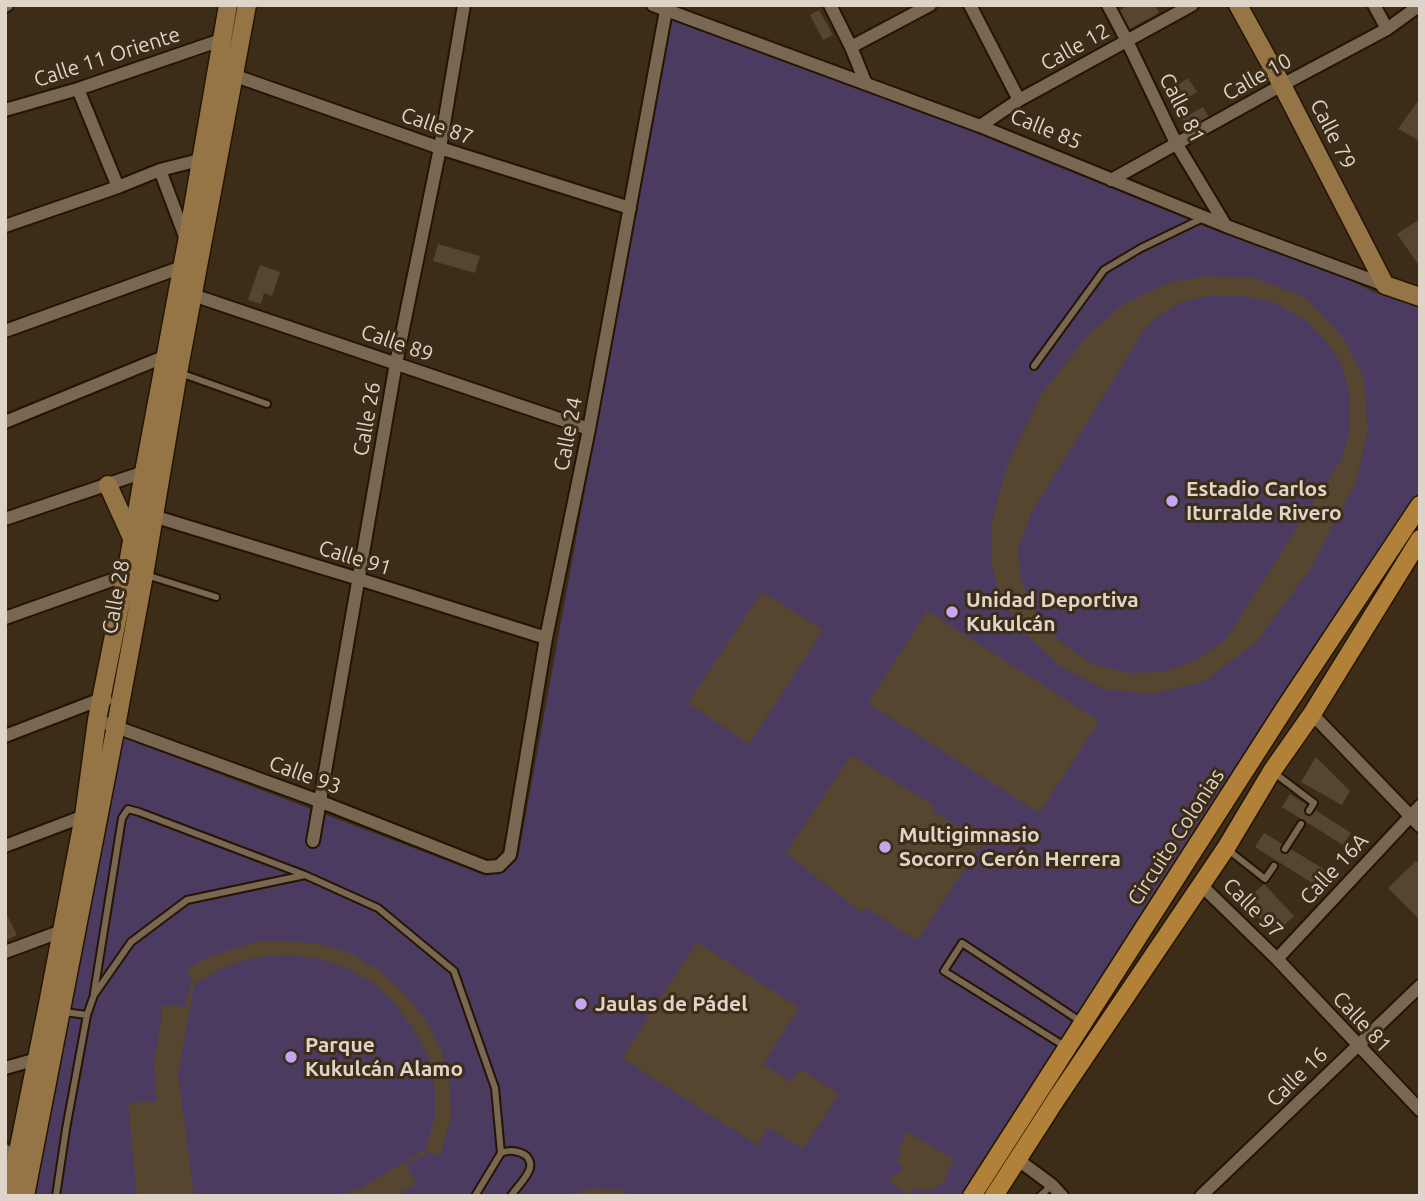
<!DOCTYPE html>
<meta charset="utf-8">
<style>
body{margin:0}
#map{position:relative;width:1425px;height:1201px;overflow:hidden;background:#3d2d18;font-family:Ubuntu,sans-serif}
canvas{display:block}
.frame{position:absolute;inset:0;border:7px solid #ded4c7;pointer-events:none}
</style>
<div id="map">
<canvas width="1425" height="1201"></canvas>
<div class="frame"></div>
</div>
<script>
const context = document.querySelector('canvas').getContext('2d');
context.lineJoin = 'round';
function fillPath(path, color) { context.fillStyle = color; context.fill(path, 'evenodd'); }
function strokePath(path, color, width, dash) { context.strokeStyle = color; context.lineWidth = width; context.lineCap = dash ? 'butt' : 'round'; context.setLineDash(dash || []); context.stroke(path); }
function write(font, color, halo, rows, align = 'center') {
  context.font = font + ' Ubuntu,sans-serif'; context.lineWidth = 6; context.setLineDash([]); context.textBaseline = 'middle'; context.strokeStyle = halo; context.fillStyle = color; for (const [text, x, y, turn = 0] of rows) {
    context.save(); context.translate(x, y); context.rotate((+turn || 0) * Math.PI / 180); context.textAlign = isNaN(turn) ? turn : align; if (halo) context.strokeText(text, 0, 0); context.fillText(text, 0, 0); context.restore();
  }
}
fillPath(new Path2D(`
 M671 18 1208 211 1376 293 1420 307V491L967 1196H26L114 734 487 876 518 858Z`), '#4b3b60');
fillPath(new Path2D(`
 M1129 5H1155L1159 13 1129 29 1119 11Z
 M819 10 833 35 823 40 810 15Z
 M1188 78 1197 92 1181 102 1173 88Z
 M1420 98V141L1398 129Z
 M1203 107 1210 119 1188 131 1182 119Z
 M1420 219V267L1397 234Z
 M438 244 480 256 475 273 433 261Z
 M260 265 280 272 272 296 264 293 261 304 248 300Z
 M1205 276 1255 278 1304 297 1342 336 1363 376 1368 430 1356 482 1309 571 1255 643 1203 682 1150 694 1104 689 1062 667 1029 637 1002 602 992 566V521L1008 463 1041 395 1088 335 1125 303 1168 283ZM1208 296H1241L1274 302 1305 320 1325 340 1340 361 1350 395V429L1342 458 1226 639 1197 660 1162 672 1127 673 1090 663 1057 639 1037 616 1021 581 1018 550 1031 513 1144 330 1160 315 1179 303Z
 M762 592 823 630 749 744 688 703Z
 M927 611 1099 721 1039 813 868 703Z
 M851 755 935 806 932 811 983 841 917 941 866 907 862 913 786 853Z
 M1316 757 1350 791 1342 805 1301 782Z
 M1290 794 1351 833 1343 845 1282 807Z
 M1264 833 1327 871 1317 886 1255 847Z
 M1416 861 1420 865V920L1388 888Z
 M1264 884 1294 916 1275 934 1244 902Z
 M5 911 17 935 5 941Z
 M289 941 320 944 352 954 381 972 405 995 426 1020 442 1052 449 1082 451 1117 441 1155 430 1152 406 1164 416 1183 397 1196H335L361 1188 426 1149 435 1115V1089L429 1059 413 1028 395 1004 373 983 347 968 316 958 289 955 264 956 241 961 220 969 194 984 178 1075 194 1196H137L128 1103 157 1101 154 1066 163 1005 185 1007 192 979 186 970 208 957 229 950 257 942Z
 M697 942 799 1008 763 1064 791 1082 800 1069 839 1094 803 1149 768 1127 757 1145 622 1058Z
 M908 1132 954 1160 948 1170 945 1181 935 1189 923 1191 915 1186 910 1195 889 1182 895 1173 898 1175 903 1167 896 1163 902 1154 897 1151Z
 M594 1188 621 1190 634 1196H563Z`), '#56452f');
const lane = new Path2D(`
 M1034 366 1104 270 1141 248 1203 218
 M180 373 267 404
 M146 575 216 597
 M1273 772 1314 803 1309 811
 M1227 849 1265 879 1274 866
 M1285 849 1301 824
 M94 993 122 818 128 809 139 812 305 875
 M64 1012 87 1015
 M1066 1047 944 971 962 943 1080 1021
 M501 1153C511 1148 533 1152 530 1168 528 1177 516 1188 511 1196
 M56 1196 66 1129 87 1015 94 995 131 942 187 900 305 875 378 908 454 971 495 1088 501 1153 475 1196
 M1040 1196 1052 1185`);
const street = new Path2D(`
 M653 5 980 126 1226 226 1385 285
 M830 5 851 47 866 84
 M970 5 1019 100
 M1108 5 1127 41 1176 143 1226 226
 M1374 5 1387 29
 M5 6 7 5
 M851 47 930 5
 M233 75 440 148 630 208
 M78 89 118 187
 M5 110 78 89 221 40
 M980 126 1019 100 1192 5
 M160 170 187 242
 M1111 180 1282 85 1387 29 1420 5
 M5 226 118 187 160 170 207 158
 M193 295 589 429
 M5 331 182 267
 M5 422 166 356
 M153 516 359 579 546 638
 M5 519 144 472
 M5 618 126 575
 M1312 714 1420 826
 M97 720 319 801 486 867 499 866 510 855 546 638 589 429 667 5
 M5 736 101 699 106 700
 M313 841 396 363 440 148 464 5
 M5 846 84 816
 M1201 885 1277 959 1420 1110
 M5 952 62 931
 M1277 959 1420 806
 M5 1068 37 1059
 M5 1150 14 1172
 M1017 1159 1052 1185 1062 1196
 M1201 1196 1420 986`);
const secondary = new Path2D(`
 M1238 5 1282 85 1385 285 1420 297
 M108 485 132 538
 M9 1196 47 1009 84 816 97 720 126 575 144 472 187 242 228 5
 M25 1196 116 726 144 575 178 373 247 5`);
const primary = new Path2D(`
 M972 1196 1285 708 1420 505
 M994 1196 1057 1098 1226 848 1272 771 1312 714 1420 539`);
strokePath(lane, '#241502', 10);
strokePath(street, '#241502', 16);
strokePath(secondary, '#241502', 21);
strokePath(primary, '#241502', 21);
strokePath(lane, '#7a6751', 6);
strokePath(street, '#7a6751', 12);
strokePath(secondary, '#957446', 18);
strokePath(primary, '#b1813a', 18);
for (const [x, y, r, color] of [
 [1172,501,7,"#c5a7f1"],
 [952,612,7,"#c5a7f1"],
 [885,847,7,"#c5a7f1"],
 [581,1004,7,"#c5a7f1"],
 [291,1057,7,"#c5a7f1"]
]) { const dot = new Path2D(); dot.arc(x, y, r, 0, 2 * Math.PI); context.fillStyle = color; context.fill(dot); strokePath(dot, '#3d2d18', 2.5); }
write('21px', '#ded4c7', '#3d2d18', [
 ["Calle 12",1075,47,-29],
 ["Calle 11 Oriente",107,57,-18],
 ["Calle 10",1257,77,-29],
 ["Calle 81",1182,108,63],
 ["Calle 87",437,126,19],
 ["Calle 85",1046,129,22],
 ["Calle 79",1333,134,63],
 ["Calle 89",397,343,19],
 ["Calle 26",367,419,-80],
 ["Calle 24",568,434,-79],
 ["Calle 91",355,558,17],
 ["Calle 28",116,597,-80],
 ["Calle 93",305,775,20],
 ["Circuito Colonias",1176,837,-57],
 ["Calle 16A",1334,869,-47],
 ["Calle 97",1253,908,45],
 ["Calle 81",1362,1022,47],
 ["Calle 16",1297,1077,-44]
]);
write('bold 21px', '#ded4c7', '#3d2d18', [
 ["Estadio Carlos",1186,489],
 ["Iturralde Rivero",1186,513],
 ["Unidad Deportiva",966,600],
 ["Kukulcán",966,624],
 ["Multigimnasio",899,835],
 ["Socorro Cerón Herrera",899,859],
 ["Jaulas de Pádel",595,1004],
 ["Parque",305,1045],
 ["Kukulcán Alamo",305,1069]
], 'left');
</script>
